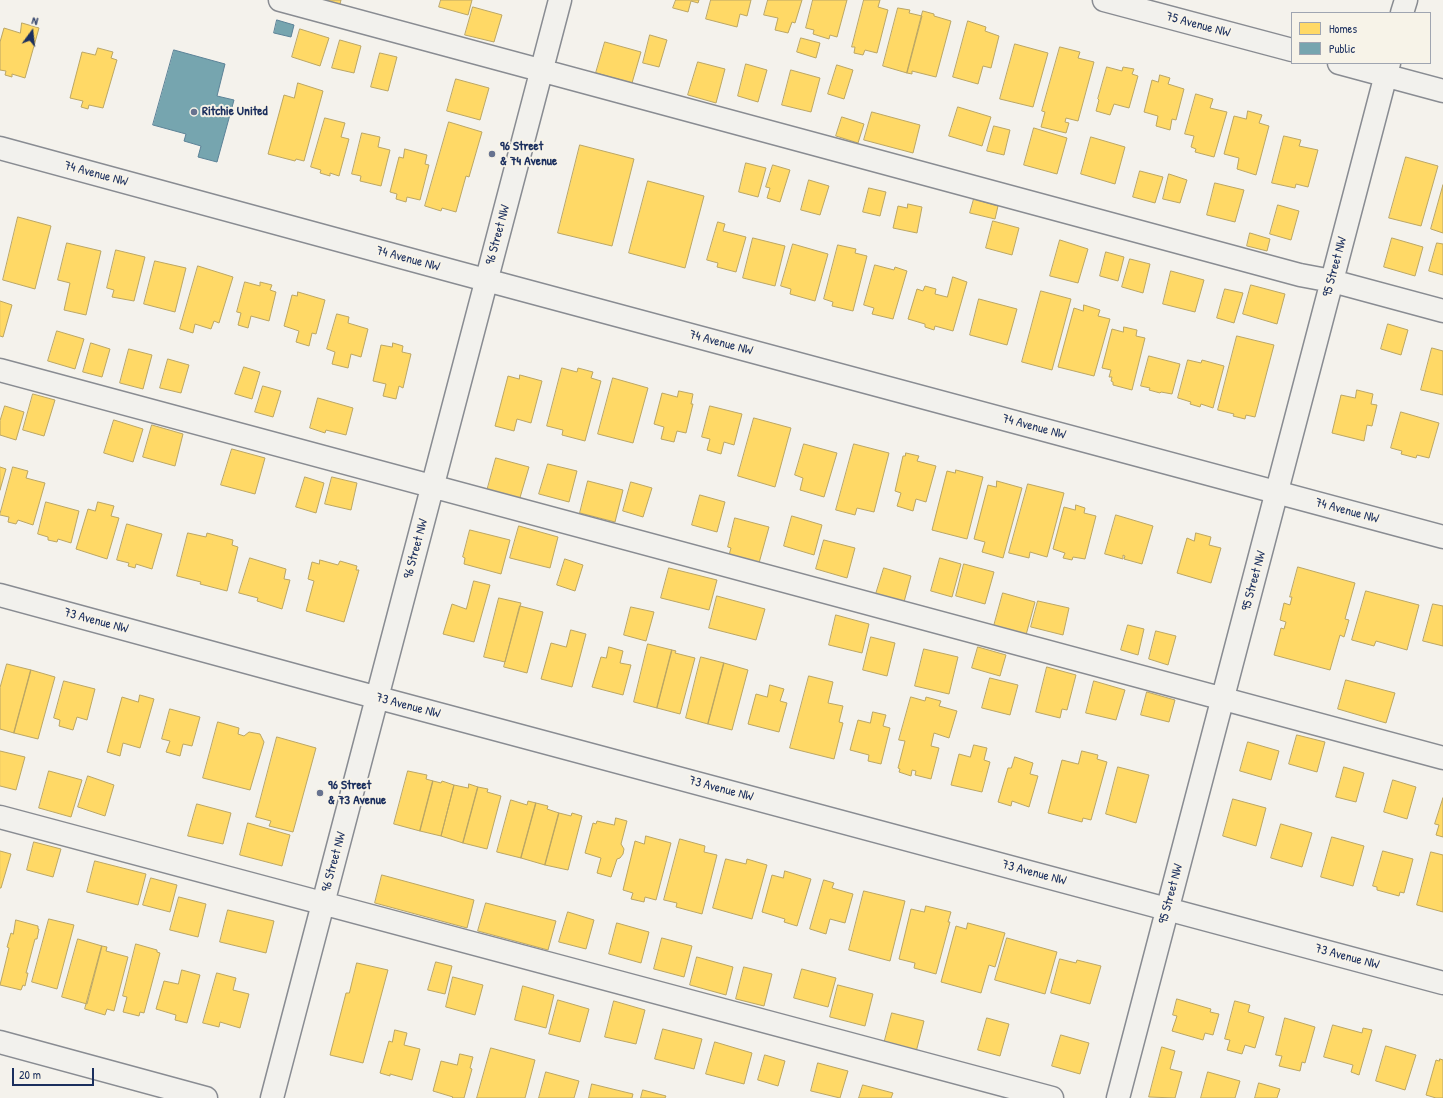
<!DOCTYPE html>
<style>
body{margin:0}
#map{position:relative;width:1443px;height:1098px;overflow:hidden;background:#f4f2ec;font-family:"Patrick Hand",sans-serif}
canvas{display:block}
.legend{position:absolute;left:1291px;top:12px;width:140px;height:52px;box-sizing:border-box;background:#f7f3e8;border:1px solid #9fa5b1;margin:0;padding:5px 7px;list-style:none;font-size:12px;color:#1b2f5e}
.legend li{display:flex;align-items:center;gap:8px;height:20px}
.legend b{width:20px;border:1px solid #9fa5b1}
.north{position:absolute;left:12px;top:12px;width:40px;height:40px;-webkit-text-stroke:3px #f7f3e8;paint-order:stroke;rotate:15deg;font-size:11px;font-weight:700;line-height:16px;text-align:center;color:#1b2f5e}
.north::after{content:'';display:block;margin:auto;width:14px;height:18px;background:#1b2f5e;clip-path:polygon(50% 0,100% 100%,50% 72%,0 100%)}
.scale{position:absolute;left:12px;top:1068px;width:82px;height:18px;box-sizing:border-box;border:2px solid #1b2f5e;border-top:0;padding-left:5px;font-size:12px;line-height:14px;white-space:nowrap;color:#1b2f5e;-webkit-text-stroke:3px #f7f3e8;paint-order:stroke}
</style>
<div id="map">
<canvas width="1443" height="1098"></canvas>
<ul class="legend">
<li><b style="height:11px;background:#ffd966"></b>Homes</li>
<li><b style="height:11px;background:#76a5af"></b>Public</li>
</ul>
<div class="north">N</div>
<div class="scale">20 m</div>
</div>
<script>
const context = document.querySelector('canvas').getContext('2d');
context.lineJoin = 'round';
function fillPath(path, color) { context.fillStyle = color; context.fill(path, 'evenodd'); }
function strokePath(path, color, width, dash) { context.strokeStyle = color; context.lineWidth = width; context.lineCap = dash ? 'butt' : 'round'; context.setLineDash(dash || []); context.stroke(path); }
function write(font, color, halo, rows, align = 'center') {
  context.font = font + ' "Patrick Hand",sans-serif'; context.lineWidth = 4; context.setLineDash([]); context.textBaseline = 'middle'; context.strokeStyle = halo; context.fillStyle = color; for (const [text, x, y, turn = 0] of rows) {
    context.save(); context.translate(x, y); context.rotate((+turn || 0) * Math.PI / 180); context.textAlign = isNaN(turn) ? turn : align; if (halo) context.strokeText(text, 0, 0); context.fillText(text, 0, 0); context.restore();
  }
}
const homes = new Path2D(`
 M325 0H341L340 4Z
 M441 0H472L468 15 439 7Z
 M676 0H699L698 3 691 1 688 12 673 8Z
 M711 0H751L747 16 740 14 737 27 706 19Z
 M768 0H802L795 23 792 22 788 33 775 30 778 18 764 15Z
 M813 0H847L837 37 830 35 829 39 813 34 814 30 806 28Z
 M864 0H880L878 7 888 10 877 53 865 50 863 55 854 53 855 47H852Z
 M473 7 502 15 494 42 465 35Z
 M898 8 910 10 909 13 922 16 907 73 883 66Z
 M923 11 934 14V16L951 21 936 77 912 71V74L907 73Z
 M968 21 986 27 985 31 999 36 991 68 983 66 978 84 953 77Z
 M22 23 39 28 25 78 12 74V77L5 75 6 71 0 70V42L4 28 20 33Z
 M300 29 329 38 320 66 292 57Z
 M650 35 667 40 659 67 643 63Z
 M801 38 820 43 816 58 797 52Z
 M340 40 361 46 354 73 332 68Z
 M605 42 641 52 632 83 596 73Z
 M1015 44 1048 53 1033 107 1000 99Z
 M1060 47 1080 52 1078 58 1094 62 1078 121 1066 118 1065 122 1069 123 1066 133 1041 127 1045 112 1042 111Z
 M98 48 113 52 111 58 117 60 103 108 89 105 88 109 81 107 83 101 70 98 82 52 95 55Z
 M380 53 397 57 388 91 371 87Z
 M698 62 725 69 716 103 688 95Z
 M746 64 767 70 758 102 738 96Z
 M837 65 853 70 844 99 828 94Z
 M1107 67 1122 71 1123 67 1134 69 1132 74 1138 76 1129 108 1114 104 1110 115 1096 111 1099 100 1098 99Z
 M791 70 820 78 811 112 782 105Z
 M1160 75 1170 78 1168 84 1184 89 1176 120 1172 119 1170 130 1156 126 1158 116 1144 112 1152 80 1158 82Z
 M456 79 489 88 480 120 447 111Z
 M298 83 323 91 304 161 296 159 295 161 268 154 284 95 294 98Z
 M1196 94 1213 99 1210 108 1227 112 1214 157 1195 152 1196 149 1191 147 1194 136 1185 134Z
 M958 107 991 117 982 146 949 136Z
 M1248 111 1262 115 1259 123 1269 126 1256 175 1237 169 1239 158 1224 154 1234 116 1246 119Z
 M872 112 920 125 913 153 864 140Z
 M842 117 864 124 858 143 836 136Z
 M325 118 345 123 341 137 349 139 339 176 330 173V176L320 173 321 170 311 167Z
 M449 122 482 132 469 177 466 176 456 212 442 208 441 211 425 206Z
 M994 126 1010 130 1004 155 987 151Z
 M1034 128 1067 138 1057 174 1024 165Z
 M362 133 380 137 378 147 390 150 381 186 360 181 361 176 352 174Z
 M1284 136 1301 140 1299 146 1318 150 1308 187 1296 184 1295 188 1272 183Z
 M1091 137 1125 147 1115 184 1081 174Z
 M580 145 634 159 612 246 558 233Z
 M405 149 427 155 425 164 429 165 420 200 407 197 406 202 396 199 397 194 390 192 399 157 403 158Z
 M1406 157 1438 166 1421 226 1389 218Z
 M746 163 766 168 758 197 739 192Z
 M773 165 790 170 780 202 767 198 770 188 766 187Z
 M1140 171 1163 177 1155 203 1133 197Z
 M1169 174 1187 180 1180 203 1163 199Z
 M809 180 829 186 820 215 801 210Z
 M648 181 704 196 685 268 629 253Z
 M1215 183 1244 190 1235 222 1207 215Z
 M1443 185V233L1431 229Z
 M869 188 886 192 880 216 863 212Z
 M974 199 998 206 995 219 970 213Z
 M908 204 922 207 917 233 893 228 898 206 907 208Z
 M1278 205 1299 211 1291 240 1270 234Z
 M18 217 51 226 35 289 3 280Z
 M993 221 1019 228 1012 255 986 248Z
 M718 222 725 224 723 231 746 237 736 272 717 267 718 263 707 260Z
 M1250 233 1270 239 1267 251 1247 246Z
 M753 238 785 246 775 286 743 278Z
 M1392 238 1423 247 1415 276 1384 267Z
 M1060 240 1088 249 1078 283 1050 276Z
 M67 243 101 251 86 315 64 310 70 283 58 280Z
 M1437 243 1443 244V275L1429 271Z
 M793 244 828 254 815 301 790 294 791 289 781 286Z
 M838 245 856 249 855 253 867 256 853 311 832 306 833 302 824 299Z
 M116 250 145 257 134 301 112 297 114 290 107 288Z
 M1106 252 1124 257 1118 281 1100 276Z
 M1130 259 1150 264 1143 293 1122 287Z
 M155 261 186 268 175 312 144 304Z
 M875 265 894 270 895 267 907 271 893 319 872 314 874 308 864 305Z
 M198 266 233 277 219 323 214 321 211 329 195 324 193 333 180 329Z
 M1171 271 1204 280 1195 312 1163 304Z
 M953 277 967 282 953 331 935 326 934 330 925 327V324L908 319 917 289 923 291 925 286 936 289 935 294 947 297Z
 M245 282 260 286V282L272 285 270 290 276 292 269 321 251 316 248 328 238 325 241 313 237 312Z
 M1251 285 1285 294 1277 324 1243 314Z
 M1225 289 1243 293 1234 323 1217 318Z
 M1041 291 1071 299 1052 370 1022 362Z
 M298 292 325 300 316 334 312 333 309 346 296 342 299 331 284 326 292 295 297 296Z
 M979 299 1017 309 1007 345 970 335Z
 M0 301 12 305 3 337 0 336Z
 M1084 305 1100 310 1098 316 1110 319 1094 376 1058 367 1074 308 1083 311Z
 M337 314 349 317 348 323 368 329 361 357 351 354 348 368 332 364 335 352 327 349Z
 M1388 324 1408 330 1401 355 1381 349Z
 M1124 327 1137 330 1136 336 1145 338 1132 390 1113 385V382L1111 381 1112 377H1109L1111 370 1102 368 1112 329 1123 332Z
 M57 331 84 339 75 369 48 361Z
 M1237 336 1274 345 1255 417 1246 415 1245 419 1233 416 1234 414 1218 410Z
 M91 343 110 349 102 377 83 372Z
 M393 343 403 346 402 352 411 354 403 388 399 386 396 399 383 396 386 384 373 381 381 345 392 347Z
 M1432 348 1443 351V395L1421 390Z
 M129 349 152 355 143 389 120 383Z
 M1149 356 1180 364 1172 394 1161 392 1160 393 1149 390 1150 388 1141 386Z
 M168 359 189 365 181 393 160 388Z
 M1188 360 1201 363 1202 360 1224 366 1213 408 1201 404 1200 407 1190 404 1191 402 1178 398Z
 M244 367 260 372 252 399 235 394Z
 M562 368 577 372 578 368 593 372 591 378 601 381 585 441 562 435 563 430 547 426Z
 M520 375 542 381 531 423 517 419 514 431 495 426 508 376 519 379Z
 M613 378 648 388 633 443 598 434Z
 M263 386 281 391 273 417 255 412Z
 M1357 390 1373 394 1371 404 1377 405 1372 426 1367 425 1364 441 1332 433 1341 395 1355 398Z
 M679 391 693 394 691 404H693L686 433 677 431 674 442 661 439 664 427 654 424 662 393 677 397Z
 M33 394 55 400 44 436 23 430Z
 M318 398 353 408 346 435 326 430 325 433 310 428Z
 M5 406 24 412 16 440 0 435V421Z
 M710 406 742 414 734 445 724 442 721 454 707 450 710 439 702 437Z
 M1401 412 1439 423 1429 458 1417 455 1416 458 1401 454 1402 451 1391 448Z
 M754 418 791 428 775 487 738 476Z
 M114 420 143 429 133 462 104 453Z
 M152 425 183 434 175 466 143 457Z
 M804 444 837 453 824 497 800 490 803 478 795 475Z
 M854 444 889 453 874 512 857 508 855 515 836 510Z
 M232 449 265 458 255 494 221 485Z
 M906 453 919 456 917 461 936 466 926 502 916 499 913 511 897 506 901 493 895 491 903 456H905Z
 M496 458 529 467 519 501 487 491Z
 M548 464 577 471 569 502 539 494Z
 M0 467 6 469 0 490Z
 M13 467 28 471 26 478 45 483 33 525 18 520 16 524 8 522 9 517 0 515Z
 M956 470 983 477 967 539 932 530 947 471 955 473Z
 M305 477 324 483 316 513 296 507Z
 M332 477 357 483 351 510 325 504Z
 M588 481 623 490 615 522 580 513Z
 M997 481 1022 488 1003 558 982 552 985 542 974 539 988 485 996 487Z
 M631 482 652 488 643 517 623 511Z
 M1028 484 1064 493 1047 557 1030 552 1029 558 1009 553Z
 M700 495 725 502 717 532 692 525Z
 M46 502 79 511 71 543 58 539 57 542 48 540V537L38 534Z
 M98 502 114 506 111 516 119 518 107 559 76 549 88 509 95 511Z
 M1076 505 1085 508 1084 513 1096 516 1085 559 1073 557 1072 560 1063 558 1065 553 1053 549 1064 507 1075 510Z
 M1116 515 1153 526 1142 564 1124 559 1125 556 1123 555V559L1105 554Z
 M792 516 822 525 814 555 784 546Z
 M735 518 769 527 759 563 729 555 731 548 728 547Z
 M127 524 162 534 152 569 136 564 135 568 128 566 129 563 117 560Z
 M519 526 558 537 550 568 510 558Z
 M470 530 510 540 501 574 464 564 465 558 463 557Z
 M188 533 206 537 207 533 233 540 232 545 238 547 227 591 200 584 201 582 177 576Z
 M1196 533 1211 537 1209 545 1221 548 1211 583 1177 573 1187 538 1194 541Z
 M824 540 855 548 847 578 816 569Z
 M250 558 286 569 284 579 290 580 282 609 257 601 258 598 239 593Z
 M940 558 961 564 952 597 931 591Z
 M565 559 583 565 575 591 557 585Z
 M320 560 338 565 340 561 357 566 356 570H359L344 622 306 611 314 581 308 579 312 562 319 564Z
 M964 564 994 572 985 604 956 596Z
 M1298 567 1355 583 1345 619 1349 620 1344 637 1340 635 1330 670 1274 655 1281 628 1284 629 1286 622 1280 620 1284 603 1290 605 1292 597H1290Z
 M669 568 717 580 709 610 661 598Z
 M884 568 911 576 904 602 876 594Z
 M474 581 490 585 474 642 443 634 452 604 466 609Z
 M1366 591 1419 605 1407 650 1376 641 1374 646 1352 640Z
 M1003 593 1035 602 1026 635 994 626Z
 M717 596 765 609 756 640 709 628Z
 M499 598 521 603 505 662 484 657Z
 M1038 601 1069 608 1063 635 1031 627Z
 M1433 604 1443 606V646L1423 641Z
 M520 606 543 612 527 673 504 667Z
 M631 607 654 612 646 641 624 635Z
 M836 615 869 624 862 653 829 645Z
 M1128 625 1144 629 1138 655 1121 650Z
 M571 630 586 634 572 687 541 679 551 643 566 647Z
 M1156 631 1176 636 1168 665 1149 659Z
 M871 637 895 643 887 676 863 670Z
 M648 644 672 650 657 708 634 702Z
 M609 647 623 651 620 663 631 665 623 695 592 687 601 657 606 658Z
 M978 647 1006 655 1000 676 972 668Z
 M924 649 958 657 949 694 915 686Z
 M672 650 676 651 675 653 695 658 680 714 657 708Z
 M701 657 724 663 708 724 686 718Z
 M724 663 748 670 732 730 708 724Z
 M7 664 31 670 14 733 0 729V688Z
 M1047 667 1076 675 1067 710 1062 709 1060 718 1036 712Z
 M31 670 55 677 38 739 14 733Z
 M809 676 833 682 828 703 843 706 839 722 843 723 834 759 790 748Z
 M990 678 1018 685 1010 715 982 708Z
 M1346 680 1395 693 1386 723 1338 709Z
 M64 681 95 689 87 720 77 717 73 730 59 726 60 720 54 718Z
 M1094 681 1125 690 1116 720 1086 713Z
 M770 685 784 689 780 701 787 703 779 732 748 724 756 694 767 697Z
 M1147 692 1175 700 1169 722 1141 715Z
 M140 695 154 699 140 748 123 743 120 756 107 752 122 697 138 702Z
 M911 697 925 701 926 697 941 701 939 706 957 711 949 738 934 733 931 746 939 748 931 779 915 775 916 771 912 770 911 776 899 772 900 769 898 768 905 741 899 740Z
 M170 709 200 717 192 746 183 744 180 756 166 752 170 741 162 739Z
 M873 712 886 715 883 726 890 728 881 764 868 761 869 755 850 750 858 720 870 723Z
 M218 722 239 728 238 734 244 736 249 732 260 734 264 742 250 790 203 778Z
 M1297 735 1325 742 1317 772 1289 764Z
 M277 737 316 748 293 832 269 826 271 821 256 817Z
 M1248 742 1279 751 1271 780 1240 771Z
 M974 745 987 748 984 760 990 762 982 792 951 785 959 754 970 757Z
 M0 751 25 757 16 790 0 786Z
 M1082 751 1098 755 1097 759 1107 762 1091 820 1083 818 1082 822 1048 813 1062 760 1078 764Z
 M1015 757 1033 763 1030 774 1038 776 1029 807 1012 801 1011 806 998 802 1008 768H1011Z
 M1118 767 1149 775 1136 823 1106 814Z
 M1344 767 1364 773 1356 802 1336 797Z
 M49 771 82 780 71 817 39 808Z
 M408 771 427 775 426 779 433 781 420 831 394 824Z
 M88 776 114 785 105 816 78 807Z
 M1393 780 1416 787 1407 819 1384 812Z
 M433 781 441 783 442 781 454 785 441 836 420 831Z
 M469 784 478 787 463 843 441 836 454 785 468 788Z
 M478 787 488 789 487 792 501 796 487 849 463 843Z
 M1443 798V837L1436 835 1439 825 1435 824Z
 M1233 799 1266 808 1256 846 1223 836Z
 M511 800 527 805 528 801 536 803 521 858 497 852Z
 M536 803 548 806 547 809 559 813 545 865 521 858Z
 M197 804 231 813 223 844 188 836Z
 M559 813 571 816 572 813 582 816 568 870 545 865Z
 M616 818 627 821 621 844 624 849 623 854 620 858 617 859 611 877 597 873 601 858 585 853 593 823 596 824 597 821 614 825Z
 M248 823 290 835 282 866 240 855Z
 M1281 824 1312 833 1302 867 1271 858Z
 M646 836 671 843 656 900 645 897 644 902 631 899 633 893 623 890 635 841 644 844Z
 M1332 837 1364 846 1353 886 1321 877Z
 M680 839 705 846 704 852 717 855 702 914 676 907 677 903 664 900Z
 M34 842 61 849 53 877 27 870Z
 M0 851 11 854 1 888H0Z
 M1383 851 1413 859 1404 893 1400 892 1399 896 1377 890V887L1373 886Z
 M1431 852 1443 855V912L1417 905Z
 M726 859 746 864 747 859 767 865 752 919 713 908Z
 M95 861 146 874 138 905 87 892Z
 M785 871 811 879 797 926 784 922 785 919 762 912 772 875 783 878Z
 M382 875 474 900 467 928 375 903Z
 M151 878 177 885 170 912 143 905Z
 M824 880 834 883 832 888 853 894 845 923 830 919 826 934 810 929Z
 M864 891 905 901 890 961 849 950Z
 M179 897 206 904 198 937 170 930Z
 M486 903 556 921 548 950 478 931Z
 M926 906 951 912 948 922H950L936 974 914 968 915 963 899 959 911 909 924 912Z
 M228 910 274 921 266 953 220 942Z
 M568 912 594 920 586 949 559 942Z
 M49 919 74 925 57 989 32 982Z
 M16 920 38 926V929H39L37 939H35L26 973H28L25 986 23 985 21 990 0 985 9 948 7 947 11 933 13 934Z
 M617 923 649 932 641 963 609 954Z
 M968 923 1005 933 995 967 989 965 981 993 941 982 956 926 966 929Z
 M662 938 692 946 684 977 654 969Z
 M1007 938 1057 952 1045 994 995 980Z
 M78 939 102 946 87 1004 62 997Z
 M136 944 157 950V952L160 953 144 1013 140 1012 139 1016 123 1012 127 997 123 996Z
 M102 946 107 947 106 951 128 957 114 1011 107 1009 105 1015 85 1009Z
 M697 957 733 967 726 995 690 985Z
 M1060 959 1076 963 1077 960 1101 966 1090 1004 1051 993Z
 M436 962 452 966 445 994 428 990Z
 M357 963 388 970 363 1063 330 1055 346 993H349Z
 M744 967 772 974 764 1006 736 999Z
 M802 969 836 978 828 1007 794 998Z
 M182 970 200 975 187 1023 175 1020 176 1015 156 1009 164 981 178 984Z
 M217 973 236 978 233 990 249 994 240 1028 220 1022 219 1027 203 1023Z
 M453 977 483 985 475 1015 446 1007Z
 M838 985 873 994 865 1026 830 1017Z
 M523 986 554 995 546 1028 515 1020Z
 M1177 999 1211 1009 1210 1012 1219 1014 1213 1035 1205 1033 1203 1040 1172 1031 1177 1016 1173 1015Z
 M558 1000 589 1009 580 1042 549 1034Z
 M614 1001 645 1010 636 1044 605 1037Z
 M1235 1001 1250 1005 1248 1012 1264 1017 1255 1048 1245 1045 1242 1054 1227 1050 1230 1040 1225 1039Z
 M892 1013 924 1021 916 1052 884 1044Z
 M987 1018 1009 1024 1000 1056 978 1050Z
 M1285 1018 1315 1027 1305 1063 1302 1062 1300 1071 1279 1066 1282 1056 1276 1055Z
 M1333 1025 1362 1033 1363 1028 1372 1030 1359 1075 1351 1072 1353 1065 1324 1057Z
 M663 1029 702 1039 694 1069 655 1059Z
 M395 1030 407 1033 404 1045 420 1049 412 1080 390 1074V1076L380 1073 389 1041 392 1042Z
 M1061 1035 1089 1043 1080 1074 1052 1066Z
 M715 1042 752 1053 744 1084 706 1074Z
 M1386 1046 1416 1055 1405 1090 1376 1081Z
 M1162 1047 1175 1051 1170 1069 1182 1072 1175 1098 1149 1097Z
 M491 1048 535 1060 525 1098H477Z
 M460 1054 473 1057 470 1068 472 1069 464 1098H452L453 1097 433 1091 441 1061 457 1065Z
 M765 1055 785 1061 778 1086 758 1080Z
 M1440 1059 1443 1060V1098H1436L1426 1095 1436 1060 1439 1061Z
 M818 1063 848 1071 840 1098 811 1091Z
 M546 1072 579 1081 574 1098H539Z
 M1208 1072 1240 1081 1235 1098H1201Z
 M1259 1083 1280 1089 1277 1098H1255Z
 M592 1084 633 1094 632 1098H589Z
 M863 1085 893 1093 891 1098H859Z
 M643 1090 666 1096 665 1098H641Z`);
fillPath(homes, '#ffd966');
strokePath(homes, '#bba664', 1);
const public = new Path2D(`
 M277 20 294 25 291 37 274 33Z
 M174 50 225 64 217 96 234 100 217 162 198 157 201 146 184 141 186 134 153 125Z`);
fillPath(public, '#76a5af');
strokePath(public, '#5b8297', 1);
const minor = new Path2D(`
 M280 0 1300 275 1332 281 1443 311
 M1104 0 1292 50
 M1402 13 1406 0
 M1339 63 1443 91
 M0 148 456 272 1443 537
 M0 370 1443 758
 M0 595 349 690 1443 983
 M0 817 1052 1098
 M0 1042 206 1098
 M272 1098 560 0
 M1118 1098 1389 63`);
strokePath(minor, '#898c92', 25);
strokePath(minor, '#f2f1ed', 22);
for (const [x, y, r, color] of [
 [194,112,4,"#677390"],
 [492,154,4,"#677390"],
 [320,793,4,"#677390"]
]) { const dot = new Path2D(); dot.arc(x, y, r, 0, 2 * Math.PI); context.fillStyle = color; context.fill(dot); strokePath(dot, '#f7f3e8', 1.5); }
write('13px', '#1b2f5e', '#f7f3e8', [
 ["75 Avenue NW",1198,25,15],
 ["74 Avenue NW",96,174,15],
 ["96 Street NW",498,235,-75],
 ["74 Avenue NW",408,259,15],
 ["95 Street NW",1335,267,-75],
 ["74 Avenue NW",721,343,15],
 ["74 Avenue NW",1034,427,15],
 ["74 Avenue NW",1347,511,15],
 ["96 Street NW",416,549,-75],
 ["95 Street NW",1254,581,-75],
 ["73 Avenue NW",96,621,15],
 ["73 Avenue NW",408,706,15],
 ["73 Avenue NW",721,789,15],
 ["96 Street NW",334,862,-75],
 ["73 Avenue NW",1034,873,15],
 ["95 Street NW",1171,894,-75],
 ["73 Avenue NW",1347,957,15]
]);
write('bold 13px', '#1b2f5e', '#f7f3e8', [
 ["Ritchie United",202,112],
 ["96 Street",500,147],
 ["& 74 Avenue",500,162],
 ["96 Street",328,786],
 ["& 73 Avenue",328,801]
], 'left');
</script>
